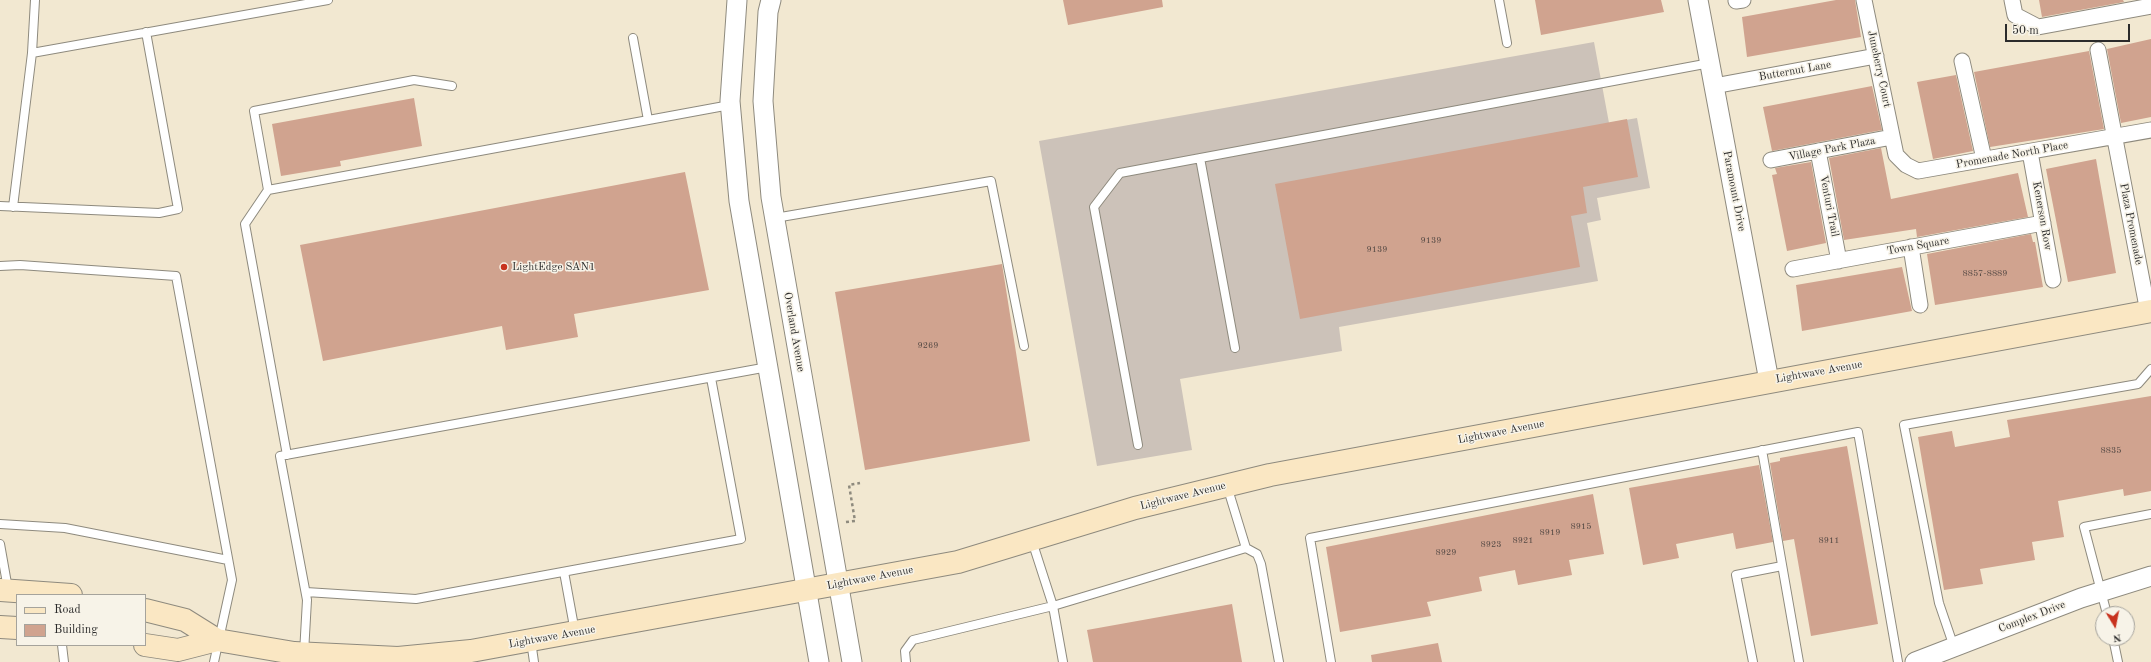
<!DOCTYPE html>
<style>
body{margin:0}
#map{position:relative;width:2151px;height:662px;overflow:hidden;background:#f2e8d1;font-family:"Old Standard TT",serif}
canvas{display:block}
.legend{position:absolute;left:16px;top:594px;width:130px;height:52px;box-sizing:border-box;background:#f7f3e8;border:1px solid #a5a39c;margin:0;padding:5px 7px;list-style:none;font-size:12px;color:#2b2b2b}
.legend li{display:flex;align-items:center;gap:8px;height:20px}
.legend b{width:20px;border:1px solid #a5a39c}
.north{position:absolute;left:2095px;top:606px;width:40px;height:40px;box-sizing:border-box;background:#f7f3e8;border:1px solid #a5a39c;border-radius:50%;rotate:170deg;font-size:11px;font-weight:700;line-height:16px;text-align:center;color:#2b2b2b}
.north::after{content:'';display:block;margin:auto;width:14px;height:18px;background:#c8321e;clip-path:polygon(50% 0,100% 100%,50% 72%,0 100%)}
.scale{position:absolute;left:2005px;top:24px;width:125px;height:18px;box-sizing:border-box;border:2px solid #2b2b2b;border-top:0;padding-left:5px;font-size:12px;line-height:14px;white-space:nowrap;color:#2b2b2b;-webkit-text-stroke:3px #f7f3e8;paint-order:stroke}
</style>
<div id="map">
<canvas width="2151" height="662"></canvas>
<ul class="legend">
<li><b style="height:5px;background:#fae7c3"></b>Road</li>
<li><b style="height:11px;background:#d0a38f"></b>Building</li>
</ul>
<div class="north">N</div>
<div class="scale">50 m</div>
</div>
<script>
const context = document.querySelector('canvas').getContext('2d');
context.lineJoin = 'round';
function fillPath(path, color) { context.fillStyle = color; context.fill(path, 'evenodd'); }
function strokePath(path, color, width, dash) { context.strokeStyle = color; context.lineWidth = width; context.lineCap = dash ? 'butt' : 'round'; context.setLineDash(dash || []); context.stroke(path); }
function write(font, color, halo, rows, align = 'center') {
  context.font = font + ' "Old Standard TT",serif'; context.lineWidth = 3; context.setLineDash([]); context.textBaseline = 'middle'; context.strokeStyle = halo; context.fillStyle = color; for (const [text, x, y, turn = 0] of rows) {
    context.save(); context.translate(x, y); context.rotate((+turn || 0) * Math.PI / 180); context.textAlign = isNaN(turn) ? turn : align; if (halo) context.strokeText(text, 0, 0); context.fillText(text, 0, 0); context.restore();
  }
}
fillPath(new Path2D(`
 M1594 42 1609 123 1637 118 1650 188 1597 198 1601 220 1587 223 1598 281 1339 327 1342 351 1180 379 1192 450 1097 466 1039 141Z`), '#ccc2b9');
fillPath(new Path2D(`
 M1063 0H1162L1163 7 1068 25Z
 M1535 0H1661L1664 12 1541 35Z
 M1836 0H1855L1861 37 1747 57 1742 17Z
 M2039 0H2123L2124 2 2042 17Z
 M2151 39V117L2121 123 2107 49Z
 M2089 51 2104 129 1990 147 1974 72Z
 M1956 75 1973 151 1933 159 1917 82Z
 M1872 86 1882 130 1772 151 1763 107Z
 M414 98 422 146 340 161 341 166 281 176 272 124Z
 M1627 119 1638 177 1583 187 1587 213 1571 216 1580 267 1300 319 1275 184Z
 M1881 148 1891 199 2018 173 2028 217 1917 237 1916 229 1844 240 1829 158Z
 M2096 159 2116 273 2068 282 2046 169Z
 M1811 162 1826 243 1787 251 1772 175 1777 174 1775 168Z
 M685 172 709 290 574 314 578 337 506 350 502 326 323 361 300 245Z
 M2031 234 2033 242H2035L2043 287 1935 305 1927 254Z
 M1002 264 1030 441 865 470 835 292Z
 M1902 267 1912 311 1802 331 1796 285Z
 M2151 396V491L2124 496 2123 489 2058 501 2064 537 2032 542 2035 560 1980 569 1983 584 1944 590 1918 437 1952 431 1955 447 2010 437 2007 420Z
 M1847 446 1878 624 1811 636 1794 539 1783 541 1770 463 1780 461V458Z
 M1759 465 1773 542 1736 549 1733 533 1676 544 1679 558 1643 565 1629 488Z
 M1593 494 1604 554 1569 560 1572 575 1518 585 1515 570 1479 577 1482 591 1427 602 1431 616 1340 632 1326 547Z
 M1232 604 1242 662H1093L1087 630Z
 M1438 643 1442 662H1372L1371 655Z`), '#d0a38f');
const service = new Path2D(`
 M1499 0 1507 43
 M633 38 648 120
 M32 53 35 0
 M1200 158 1235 348
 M268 190 254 111 414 80 452 86
 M0 206 159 213 178 209 146 32
 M13 207 32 53 328 0
 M775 218 991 181 1024 346
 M0 266 20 265 176 276 232 580 214 662
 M1138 445 1094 207 1120 173 1710 63
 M1762 450 1799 662
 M287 455 245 224 268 190 730 105
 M0 524 65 528 228 560
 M1032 541 1053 606 1246 548 1227 486
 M0 544 8 589
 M1246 548 1257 554 1261 564 1279 662
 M564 572 575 632
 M306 592 416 599 741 539 711 378
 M2107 614 2084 527 2151 514
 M2113 638 2118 662
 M531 641 534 662
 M62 645 64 662
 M1954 647 1939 603 1904 425 2138 384 2151 369
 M304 653 307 600 280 456 768 367
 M906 662 905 651 913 640 1053 606 1063 662
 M1331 662 1310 538 1858 432 1898 662
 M1753 662 1736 575 1782 566`);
const minor = new Path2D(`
 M1864 0 1896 155 1906 165 1918 171 2151 130
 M2012 0 2015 15 2038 27 2151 6
 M1736 1 1743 0
 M2098 50 2148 312
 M1962 61 1984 159
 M1714 86 1876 56
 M1818 151 1839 261
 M2030 152 2053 280
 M1771 160 1892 137
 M1911 247 1920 305
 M1793 269 2043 223`);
const tertiary = new Path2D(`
 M737 0 730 101 739 201 819 662
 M771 0 768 12 763 101 771 197 852 662
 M1698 0 1769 381
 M1915 662 2081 598 2151 576`);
const secondary = new Path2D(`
 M0 590 71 595
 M145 610 185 620 217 640 294 653 398 658 471 651 958 562 1135 508 1270 475 2151 311
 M0 627 17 628
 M145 645 178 650 217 640`);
strokePath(service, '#8e8a7e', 10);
strokePath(minor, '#8e8a7e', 17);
strokePath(tertiary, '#8e8a7e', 21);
strokePath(secondary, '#8e8a7e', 24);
strokePath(new Path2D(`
 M846 522 855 521 849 485 860 483`), '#8e8a7e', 2.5, [3, 3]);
strokePath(service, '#fff', 8);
strokePath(minor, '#fff', 15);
strokePath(tertiary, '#fff', 19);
strokePath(secondary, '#fae7c3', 22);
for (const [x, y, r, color] of [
 [504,267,4,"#c8321e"]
]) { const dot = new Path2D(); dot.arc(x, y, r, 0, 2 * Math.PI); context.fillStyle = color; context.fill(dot); strokePath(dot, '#f7f3e8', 1.5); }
write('9px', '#544944', null, [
 ["9139",1431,241],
 ["9139",1377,250],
 ["8857-8889",1985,274],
 ["9269",928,346],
 ["8835",2111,451],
 ["8915",1581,527],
 ["8919",1550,533],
 ["8921",1523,541],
 ["8911",1829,541],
 ["8923",1491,545],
 ["8929",1446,553]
]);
write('11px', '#2b2b2b', '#f7f3e8', [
 ["Juneberry Court",1879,69,78],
 ["Butternut Lane",1795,71,-10],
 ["Village Park Plaza",1832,149,-11],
 ["Promenade North Place",2012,155,-10],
 ["Paramount Drive",1734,191,79],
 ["Venturi Trail",1829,206,79],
 ["Kenerson Row",2042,216,80],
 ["Plaza Promenade",2131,224,79],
 ["Town Square",1918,246,-10],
 ["Overland Avenue",794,332,80],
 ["Lightwave Avenue",1819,372,-10],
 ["Lightwave Avenue",1501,432,-11],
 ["Lightwave Avenue",1183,496,-14],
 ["Lightwave Avenue",870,578,-11],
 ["Complex Drive",2032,617,-21],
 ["Lightwave Avenue",552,637,-10]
]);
write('11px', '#2b2b2b', '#f7f3e8', [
 ["LightEdge SAN1",512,267]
], 'left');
</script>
